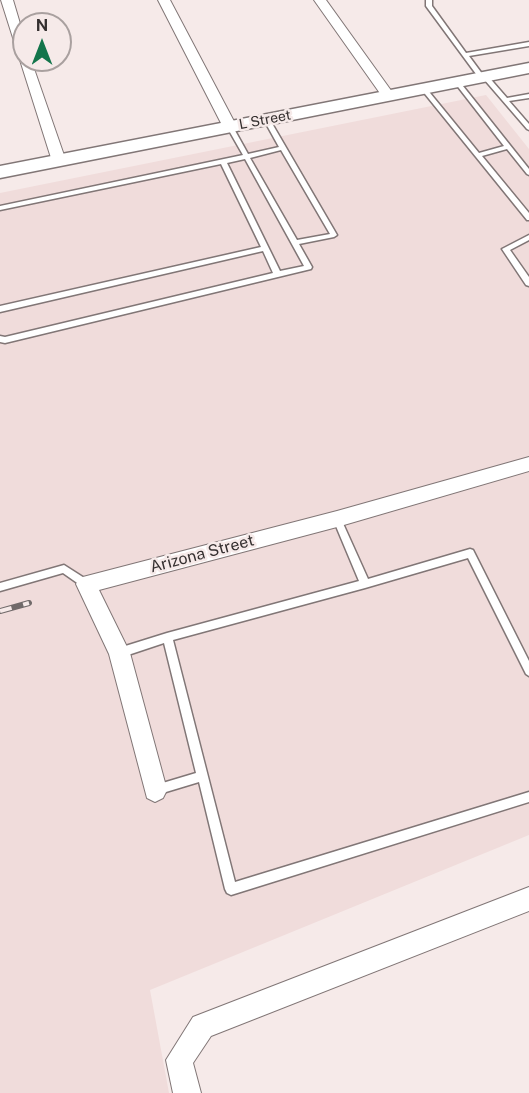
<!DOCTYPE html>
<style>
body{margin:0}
#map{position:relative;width:529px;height:1093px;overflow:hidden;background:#f6eae9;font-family:"Public Sans",sans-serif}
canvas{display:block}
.north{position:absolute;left:12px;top:12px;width:60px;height:60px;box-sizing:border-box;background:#f6eae9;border:2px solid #a9a09f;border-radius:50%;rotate:0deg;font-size:16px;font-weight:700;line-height:24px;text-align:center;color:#353030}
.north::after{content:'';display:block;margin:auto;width:21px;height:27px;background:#13754b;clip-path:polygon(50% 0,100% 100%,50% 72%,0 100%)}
</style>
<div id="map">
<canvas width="529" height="1093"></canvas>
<div class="north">N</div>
</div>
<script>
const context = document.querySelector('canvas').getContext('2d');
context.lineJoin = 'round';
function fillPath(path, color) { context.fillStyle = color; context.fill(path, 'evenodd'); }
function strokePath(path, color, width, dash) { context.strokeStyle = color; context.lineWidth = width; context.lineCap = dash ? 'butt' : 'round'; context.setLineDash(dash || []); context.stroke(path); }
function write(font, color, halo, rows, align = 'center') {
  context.font = font + ' "Public Sans",sans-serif'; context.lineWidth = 5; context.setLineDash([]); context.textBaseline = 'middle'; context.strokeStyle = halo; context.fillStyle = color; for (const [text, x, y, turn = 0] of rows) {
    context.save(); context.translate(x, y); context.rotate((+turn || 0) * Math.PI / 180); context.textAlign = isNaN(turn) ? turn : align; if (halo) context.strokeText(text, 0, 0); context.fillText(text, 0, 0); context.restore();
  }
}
fillPath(new Path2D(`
 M486 95 529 149V835L150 990 169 1093H0V193Z`), '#f0dcdb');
const service = new Path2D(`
 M426 0H432V6L466 53 529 42V46L469 56 483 75H487L507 98 529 94V98L509 101 529 124V130L527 129 483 78H479L426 6Z
 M455 81H459L529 169V175L527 174 507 149 482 156 529 213V220H527L421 89 426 88 479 153 504 146 455 83Z
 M267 118 270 120 337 235 334 237 299 244 312 267 311 269 5 343 0 342V336L5 337 273 273 263 251 0 312V306L261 247 221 164 0 210V206L243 155 227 127 230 125 233 127 248 154 279 147 264 120ZM281 150 330 234 297 240 250 158ZM245 159 304 266 280 271 227 163Z
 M529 235V240L510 250 529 277V286L526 285 502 249Z
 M337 515 340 516 341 519 368 579 470 549 473 550 529 661V676L526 674 468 558 365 588 173 640 235 882 529 792V802L231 895 227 893 225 889 199 782 156 795 152 794 151 790 152 786 156 785 196 773 164 643 119 658 116 656 114 653 116 650 119 648 167 633 359 581 333 519 334 516Z
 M64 565 89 581 91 584 89 587 86 588 83 587 63 573 0 591V583Z`);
const minor = new Path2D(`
 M1 0H13L24 37V60H31L66 161 64 164H54L52 161Z
 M158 0H170L237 127 235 130H225L223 127Z
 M314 0H326L395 96 394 99H384Z
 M529 457V471L337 527 99 590 130 653 167 790 163 798 155 802 147 798 109 654 76 584 79 578 337 511Z
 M529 887V911L211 1036 193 1063 201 1093H173L166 1060 193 1017Z`);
const secondary = new Path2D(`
 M529 63V73L0 178V166Z`);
strokePath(service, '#817676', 3);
strokePath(minor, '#817676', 2);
strokePath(secondary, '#817676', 3);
fillPath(service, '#fff');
fillPath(minor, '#fff');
fillPath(secondary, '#fff');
const rail = new Path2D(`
 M0 611 29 603`);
strokePath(rail, '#716a6a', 6);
strokePath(rail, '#f6eae9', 4, [12]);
write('14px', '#353030', '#f6eae9', [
 ["L Street",265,120,-11]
]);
write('16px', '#353030', '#f6eae9', [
 ["Arizona Street",202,554,-15]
]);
</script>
